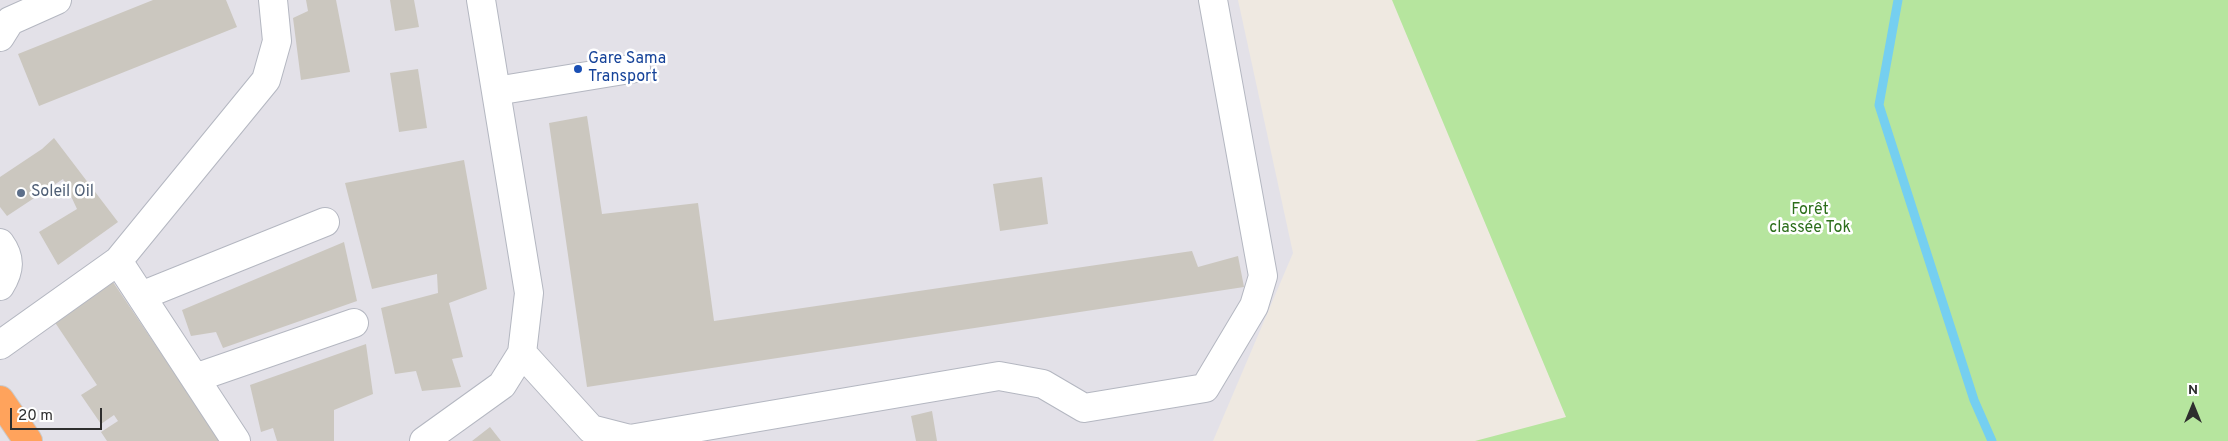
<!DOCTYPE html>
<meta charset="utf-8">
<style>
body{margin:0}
#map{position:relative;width:2228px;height:441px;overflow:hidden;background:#efe9e1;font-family:Overpass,sans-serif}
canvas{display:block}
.north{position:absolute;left:2168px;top:381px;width:50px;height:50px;-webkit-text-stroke:4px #fff;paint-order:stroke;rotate:0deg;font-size:14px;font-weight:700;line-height:20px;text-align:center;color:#2e2e2e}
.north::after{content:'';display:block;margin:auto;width:18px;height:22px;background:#2e2e2e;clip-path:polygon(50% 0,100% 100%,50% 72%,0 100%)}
.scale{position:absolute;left:10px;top:408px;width:92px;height:22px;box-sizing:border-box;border:2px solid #2e2e2e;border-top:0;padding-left:6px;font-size:15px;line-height:18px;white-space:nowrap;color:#2e2e2e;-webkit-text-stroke:4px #fff;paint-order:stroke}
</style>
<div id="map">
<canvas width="2228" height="441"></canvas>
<div class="north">N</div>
<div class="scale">20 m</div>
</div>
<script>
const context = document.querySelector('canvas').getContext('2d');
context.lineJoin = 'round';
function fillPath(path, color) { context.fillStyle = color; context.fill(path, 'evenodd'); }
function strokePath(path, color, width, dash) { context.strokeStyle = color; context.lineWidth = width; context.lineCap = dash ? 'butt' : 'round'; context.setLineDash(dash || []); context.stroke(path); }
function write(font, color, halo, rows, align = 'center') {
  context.font = font + ' Overpass,sans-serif'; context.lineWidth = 5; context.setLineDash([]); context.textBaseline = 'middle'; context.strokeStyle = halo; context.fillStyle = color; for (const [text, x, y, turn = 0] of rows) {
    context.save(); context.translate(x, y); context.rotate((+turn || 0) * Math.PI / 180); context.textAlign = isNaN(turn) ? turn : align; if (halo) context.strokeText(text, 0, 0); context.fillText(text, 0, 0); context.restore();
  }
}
fillPath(new Path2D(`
 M0 0H1238L1293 253 1213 441H0Z`), '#e3e1e8');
fillPath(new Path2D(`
 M1392 0H2228V441H1475L1566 417Z`), '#b6e59e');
strokePath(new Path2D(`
 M1898 0 1879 105 1974 400 1992 441`), '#75cff0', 9);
fillPath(new Path2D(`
 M153 0H226L237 27 39 106 18 54Z
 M306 0H336L350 72 301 80 293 18 308 11Z
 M390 0H414L419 27 395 31Z
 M418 69 427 128 399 132 390 73Z
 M587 116 602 214 698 203 714 321 1192 251 1198 267 1238 256 1244 287 587 387 549 123Z
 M54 138 118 222 58 265 39 232 77 209 63 179 7 216 0 207V177L42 149Z
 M464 160 487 289 449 303 463 357 452 359 461 387 422 391 416 371 395 374 381 308 438 293 437 274 372 289 345 183Z
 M1042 177 1048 224 1000 231 993 184Z
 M344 242 357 301 223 348 216 332 191 336 182 310Z
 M113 282 220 441H107L101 432 118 421 114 415 101 424 81 395 97 385 54 321Z
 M366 344 373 394 334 410V441H277L273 428 261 432 250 385Z
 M932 411 937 441H916L911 416Z
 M490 427 501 441H472Z`), '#cbc7bf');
const minor = new Path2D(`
 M0 37 10 21 57 0
 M496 91 636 68
 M0 243C11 258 10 270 0 286
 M118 261 236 441
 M141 296 325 222
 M0 345 118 261 266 80 277 41 273 0
 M522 353 591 429 630 439 999 376 1043 384 1084 408 1205 388 1254 306 1263 276 1213 0
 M195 378 354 323
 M424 441 502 385 522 353 529 293 481 0`);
const highway = new Path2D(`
 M0 400 28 441`);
strokePath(minor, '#b4b7c1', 30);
strokePath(highway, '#c9c9c9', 30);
strokePath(minor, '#fff', 28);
strokePath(highway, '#ffa35c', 28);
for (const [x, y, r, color] of [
 [578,69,5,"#1a4fb4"],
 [21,193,5,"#5c6f8a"]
]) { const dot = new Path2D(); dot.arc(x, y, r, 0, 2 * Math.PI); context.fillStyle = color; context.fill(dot); strokePath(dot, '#fff', 2); }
write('16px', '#164399', '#fff', [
 ["Gare Sama",588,60],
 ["Transport",588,78]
], 'left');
write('16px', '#4e5e75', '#fff', [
 ["Soleil Oil",31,193]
], 'left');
write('16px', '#2c6e1b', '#fff', [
 ["Forêt",1810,211],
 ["classée Tok",1810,229]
]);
</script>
